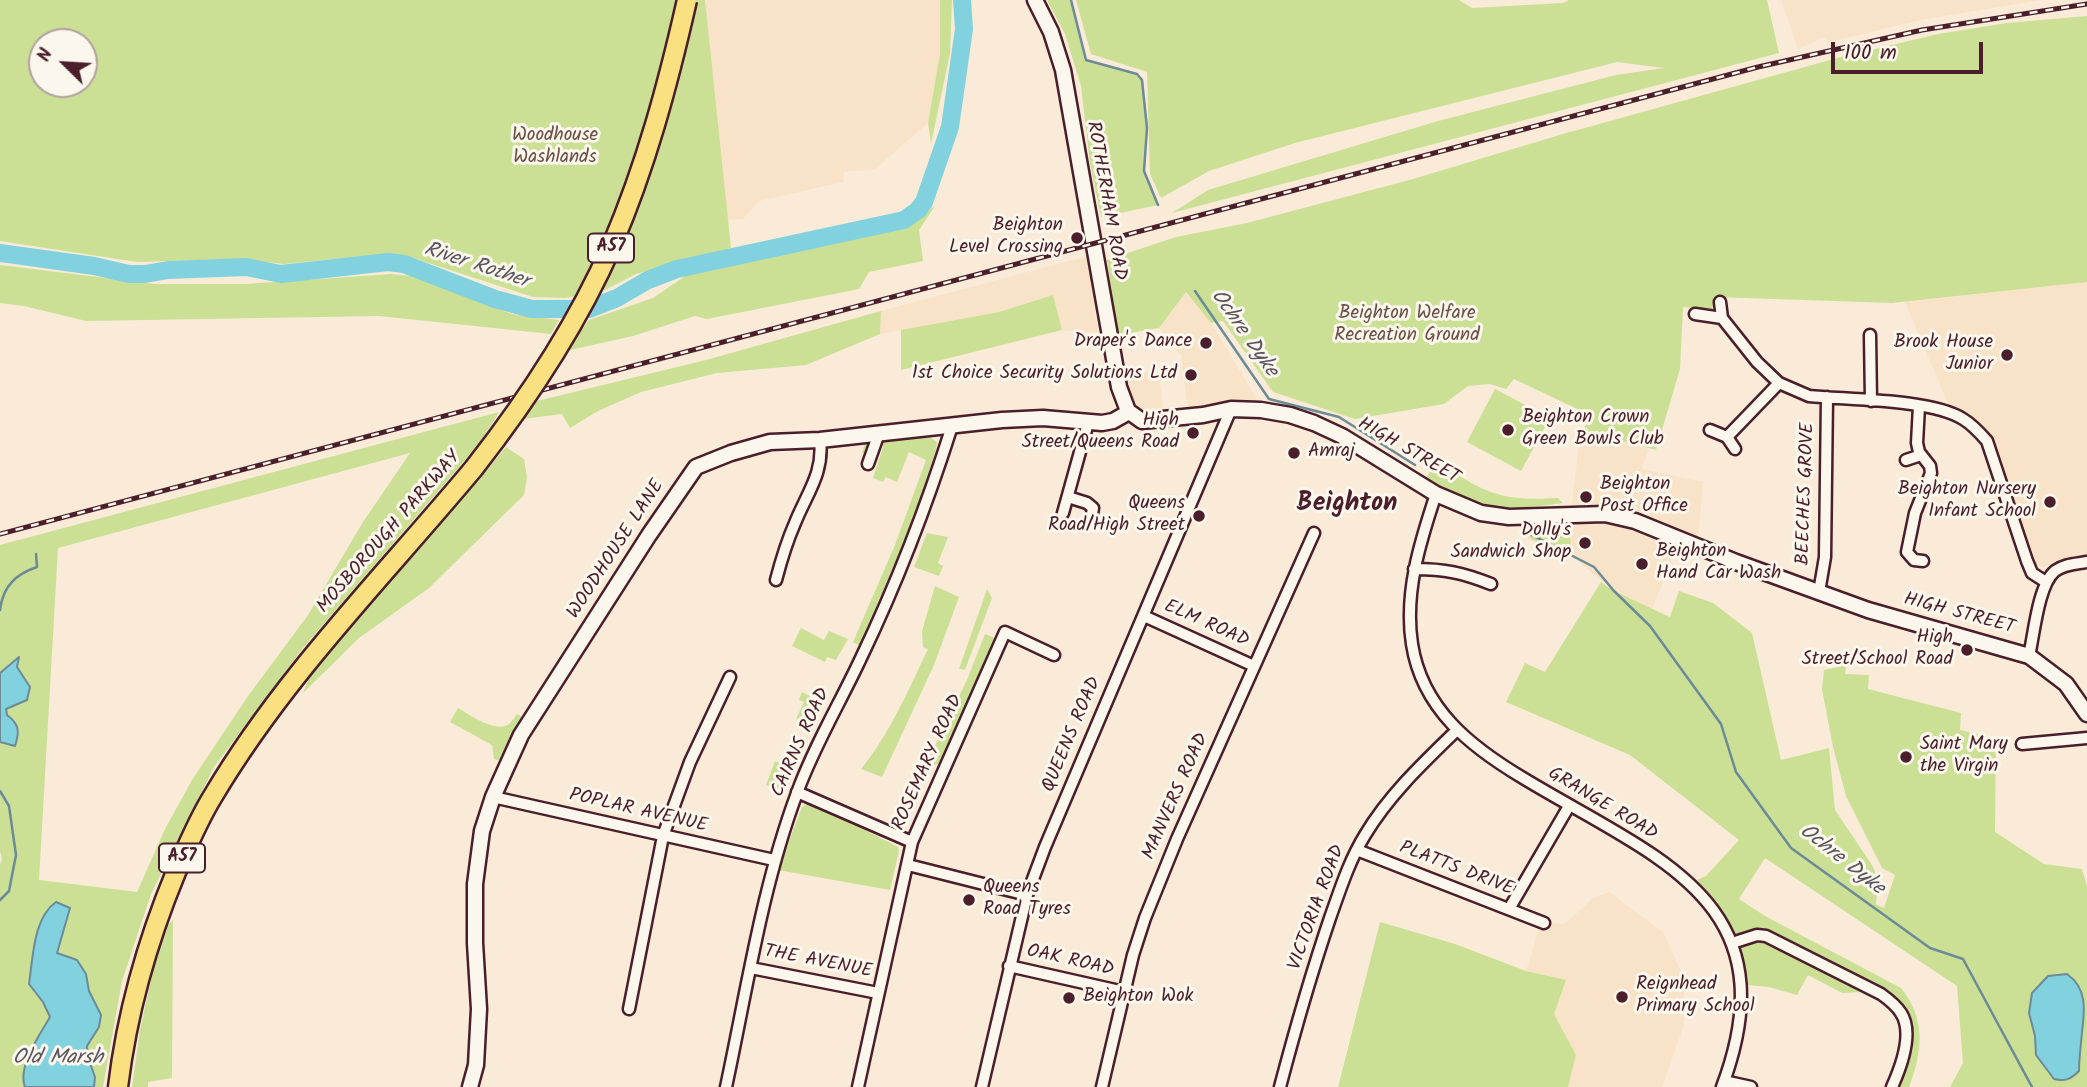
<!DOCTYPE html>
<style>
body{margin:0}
#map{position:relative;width:2087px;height:1087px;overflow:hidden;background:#f9ebd7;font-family:Kalam,sans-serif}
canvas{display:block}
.north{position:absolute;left:28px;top:28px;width:70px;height:70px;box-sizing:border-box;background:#fbf7ec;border:2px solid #b4a19f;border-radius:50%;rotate:294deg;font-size:19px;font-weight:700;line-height:28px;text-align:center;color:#4a1f2b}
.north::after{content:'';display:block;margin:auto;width:24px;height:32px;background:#4a1f2b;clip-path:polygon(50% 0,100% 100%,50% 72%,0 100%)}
.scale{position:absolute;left:1831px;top:42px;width:152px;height:32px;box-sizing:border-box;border:4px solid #4a1f2b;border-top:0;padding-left:9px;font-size:21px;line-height:24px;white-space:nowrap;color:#4a1f2b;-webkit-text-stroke:5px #fbf7ec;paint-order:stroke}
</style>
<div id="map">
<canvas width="2087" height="1087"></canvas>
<div class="north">N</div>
<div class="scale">100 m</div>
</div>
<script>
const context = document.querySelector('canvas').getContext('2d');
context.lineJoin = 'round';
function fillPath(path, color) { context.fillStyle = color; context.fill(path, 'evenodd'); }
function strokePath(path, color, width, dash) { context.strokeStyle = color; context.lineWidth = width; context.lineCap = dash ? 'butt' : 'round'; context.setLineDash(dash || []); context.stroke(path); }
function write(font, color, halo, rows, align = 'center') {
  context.font = font + ' Kalam,sans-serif'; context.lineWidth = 6; context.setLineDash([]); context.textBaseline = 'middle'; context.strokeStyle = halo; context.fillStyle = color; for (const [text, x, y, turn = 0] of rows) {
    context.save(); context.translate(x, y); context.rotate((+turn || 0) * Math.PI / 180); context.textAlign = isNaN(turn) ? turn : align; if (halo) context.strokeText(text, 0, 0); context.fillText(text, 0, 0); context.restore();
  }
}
fillPath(new Path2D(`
 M707 0H940V54L928 123 875 169 844 172 843 182 759 201 743 219 728 220 705 10Z
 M1781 0H2042L1921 20 1830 42 1824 37 1798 49Z
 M1088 256 1098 333 1062 330 1053 295 999 312 880 334 881 311Z
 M2087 282V556L2043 567 2033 563 1994 443 1985 429 1970 418 1950 408 1905 302Z
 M1186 292 1211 323 1260 404 1188 410 1181 356 1159 328Z
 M1158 366 1164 418H1143L1126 398 1124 374 1148 371Z
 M1580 437 1610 438 1649 449 1642 469 1703 482 1699 529 1695 545 1673 537 1671 562 1652 609 1614 591 1572 556 1543 548 1521 534 1519 525 1524 521 1570 518Z
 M1609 892 1663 932 1684 978V1025L1662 1087H1568L1576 1055 1554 1014 1526 971 1539 929 1547 931 1549 923 1565 924 1593 898Z`), '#f8e3c8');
fillPath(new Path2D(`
 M0 0H705L731 248 636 274 601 292 565 298 533 297 404 255H374L284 264 236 259 137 262 0 241ZM42 42H84V84H42Z
 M940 0H952L950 53 931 144 928 123 940 54Z
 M1047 0H1071L1086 60 1137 74 1142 80 1147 128 1144 171 1158 205 1101 217 1090 163 1081 86 1065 34Z
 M1076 0H1459L1472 8 1563 3 1569 0H1767L1779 53 1172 213 1208 190 1438 121 1616 75 1664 68 1617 62 1295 143 1209 171 1161 198 1150 174 1147 72 1091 54Z
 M2087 16V282L1892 303 1716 297 1712 309 1683 307 1680 369 1656 450 1610 438 1580 437 1590 415 1514 379 1506 389 1490 384 1468 386 1444 404 1355 419 1273 392 1223 321 1211 323 1186 292 1159 328 1118 335 1107 260 1176 237 1247 223 1413 179 1563 134 1841 57 1938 34 2007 23Z
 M935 206 919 230 923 261 869 272 859 289 707 319 695 316 633 336 566 351 589 320 653 298 685 276 903 228Z
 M0 265 155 284H245L392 274 411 276 512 314 559 320 551 334 379 316 86 321 24 306 0 303Z
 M1053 295 1062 330 901 370V330L999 312Z
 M881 311 880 334 806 365 717 373 641 392 598 411 570 428 562 414 523 419 537 401 706 360Z
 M1495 389 1550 418 1521 471 1467 442Z
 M499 412 479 444 303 648 214 767 151 894 122 981 103 1087H0V865L2 859 0 851V545ZM410 453 363 522 308 615 248 696 192 780 165 829 137 892 39 880 58 548Z
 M929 437 937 442 936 450 913 520 860 646 853 642 895 545 926 460 909 452 897 482 886 477 883 482 873 478 883 447H876L874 456 862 453 866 441Z
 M506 447 524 459 527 478 524 495 429 588 359 638 303 693 310 675Z
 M1436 460C1482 492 1500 502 1558 498L1563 503C1537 507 1507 510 1481 505 1461 501 1443 488 1425 480Z
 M1569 527 1572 556 1540 544 1524 534 1527 530 1542 531 1547 537H1559V528Z
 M927 533 948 537 938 563 943 566 939 576 914 567Z
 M1601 582 1614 591 1670 617 1679 591 1713 603 1752 633 1781 760 1829 748 1835 810 1872 865 1878 879 1876 904 1884 908 1895 875 1882 868 1846 796 1833 747 1822 689 1824 670 1846 665 1845 674 1869 675 1868 689 1961 713 1960 730 1996 738 1995 832 2044 864 2082 869 2087 886V1087H1950L1963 1063 1957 986 1765 858 1739 899 1765 916 1901 988C1926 1019 1923 1051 1909 1087H1897C1906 1063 1920 1029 1902 1005 1894 995 1880 989 1869 984L1863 992 1842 993 1808 975 1797 995 1769 987 1747 985C1738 942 1727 913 1697 880L1706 876 1739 840 1630 755 1506 702 1525 663 1545 672Z
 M935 586 959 597 934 665 882 777 861 769C890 733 908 691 928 649L923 647 922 631Z
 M987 589 992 598 965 670 959 669Z
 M801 628 824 640 829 631 848 639 836 660 827 657 825 662 792 646Z
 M985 634 995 638 939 764 925 766 967 680Z
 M802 692 810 696 809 700 817 705 807 723 796 719 804 702 799 700Z
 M458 708C470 715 491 730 505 726 510 725 514 718 517 714L524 718 516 730 501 761 494 759 492 745 450 722Z
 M775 761 787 766 778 789 766 785Z
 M808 803 815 804 898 847 899 851 890 890 778 870 802 807Z
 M173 920 172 1078 148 1082V1087H132L140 1030 162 931Z
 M1380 922 1455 944 1526 971 1566 980 1554 1014 1576 1055 1568 1087H1338Z`), '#cbe095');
const water = new Path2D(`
 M19 657 17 667 30 687 27 700 6 709 7 715C19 724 20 731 15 746L0 742V673Z
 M56 902 70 908 57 953 77 960 86 974 89 991 101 1015 99 1027 87 1046 88 1057 95 1077 94 1087H25C17 1067 40 1034 50 1017L43 1002 29 984C33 958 33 918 56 902Z
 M2067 974C2087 988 2085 1009 2082 1032 2081 1045 2079 1058 2079 1071 2071 1079 2065 1082 2054 1079L2036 1055 2035 1036 2029 1013 2032 993 2048 976Z`);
fillPath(water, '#82d1df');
strokePath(water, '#6c8a97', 2);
strokePath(new Path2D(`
 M1071 0 1086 60 1137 74 1142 80 1147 128 1144 171 1158 205
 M1195 291 1269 399 1339 417 1415 465
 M1524 531 1594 567 1614 591 1650 626 1721 724 1736 772 1791 848 1930 948 1963 959 2032 1087
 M0 610C3 586 16 574 37 567L36 554
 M0 791 9 806 16 855 9 891 0 900`), '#6c8a97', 2.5);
strokePath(new Path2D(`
 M0 253 94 266 129 274H145L168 270 246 267 281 274 388 262 404 264 495 299 532 309H589L617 298 648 280 677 269 904 220 918 210 924 202 950 127 964 29 962 0`), '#82d1df', 18);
const street = new Path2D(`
 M1720 302 1722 318 1757 362 1779 383 1809 396C1850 400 1931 399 1963 419 1973 425 1980 433 1987 441L2027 561 2032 573 2046 582
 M1695 314 1722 318
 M1870 335 1871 401
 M1919 406 1917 443 1919 452 1930 466 1931 473 1915 513 1907 552 1914 560 1923 561
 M1710 430 1727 437 1779 383
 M1727 437 1735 449
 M1906 460 1921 455
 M868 464 879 433
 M1436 494C1420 542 1404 593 1412 644 1422 709 1471 747 1523 778 1655 858 1792 900 1722 1087
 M1068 497 1087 503 1093 508 1091 520
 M1063 513 1088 423
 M1414 569C1445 569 1463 573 1491 584
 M776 580C781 561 787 541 795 523 807 493 824 473 820 440
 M1819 592 1825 557 1827 397
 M1144 616 1254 666
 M2029 656C2034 635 2038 585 2055 571 2064 564 2076 564 2087 562
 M2022 744 2087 738
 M797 792 912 842
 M493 797 774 860
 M1357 850 1544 923
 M908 865 1027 895
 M1509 909 1569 806
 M1732 943 1757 935 1766 936 1881 994C1888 999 1896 1005 1901 1013 1914 1033 1901 1067 1892 1087
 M1009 966 1124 992
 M751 968 878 993
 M629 1009 663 836 690 762 730 677
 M1724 1081 1751 1087
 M726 1087C747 989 762 887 797 793 814 746 840 703 861 658 897 583 927 505 952 426
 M858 1087 912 842 1005 632 1054 655
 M982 1087 1027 895 1045 847 1231 409
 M1102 1087 1133 955 1145 918 1177 839 1314 533
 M1280 1087C1295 1030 1311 974 1330 918 1340 890 1349 861 1365 835 1389 795 1423 763 1456 731`);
const secondary = new Path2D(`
 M1035 0 1051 32 1063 70 1119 387 1128 411 1142 421 1203 415 1231 409 1261 410 1290 415 1314 423 1342 436 1436 494 1481 513 1509 517 1605 514 1635 521 1736 562 1868 610 2029 656 2066 684 2087 714
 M470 1087 476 1065 479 1009 475 943V884L482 831 493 797 521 735 649 535 696 467 731 453 770 442 820 440 1002 420 1043 418 1102 423 1113 421 1129 412`);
const highway = new Path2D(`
 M118 1087C127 1012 147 942 176 872 187 847 198 820 213 796 284 676 385 575 474 468`);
strokePath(street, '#4a1f2b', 15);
strokePath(secondary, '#4a1f2b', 19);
strokePath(highway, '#4a1f2b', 23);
strokePath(street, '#fbf7ec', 10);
strokePath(secondary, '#fbf7ec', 14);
strokePath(highway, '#f9e181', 18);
const rail = new Path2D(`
 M0 534 1758 67 1922 30 2087 4`);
strokePath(rail, '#4a1f2b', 5);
strokePath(rail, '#fbf7ec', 2.5, [8]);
const highwayBridge = new Path2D(`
 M474 468C528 399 577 325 612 245 646 166 668 84 687 0`);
strokePath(highwayBridge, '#4a1f2b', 23, []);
strokePath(highwayBridge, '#f9e181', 18);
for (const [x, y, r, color] of [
 [1077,238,7,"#4a1f2b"],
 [1206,343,7,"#4a1f2b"],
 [2007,355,7,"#4a1f2b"],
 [1191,375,7,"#4a1f2b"],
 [1508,430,7,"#4a1f2b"],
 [1193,433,7,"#4a1f2b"],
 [1294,453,7,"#4a1f2b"],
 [1586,497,7,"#4a1f2b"],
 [2050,502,7,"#4a1f2b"],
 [1199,516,7,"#4a1f2b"],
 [1585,543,7,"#4a1f2b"],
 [1642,564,7,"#4a1f2b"],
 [1967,650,7,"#4a1f2b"],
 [1906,757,7,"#4a1f2b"],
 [969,900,7,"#4a1f2b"],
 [1622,997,7,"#4a1f2b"],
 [1069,998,7,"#4a1f2b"]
]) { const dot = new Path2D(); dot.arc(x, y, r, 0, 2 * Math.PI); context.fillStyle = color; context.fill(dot); strokePath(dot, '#fbf7ec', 2.5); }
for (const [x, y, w] of [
 [611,248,46],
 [182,858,46]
]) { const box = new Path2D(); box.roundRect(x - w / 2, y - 14.5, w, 29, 5); context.fillStyle = '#fbf7ec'; context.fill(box); strokePath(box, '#4a1f2b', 2); }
write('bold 18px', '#4a1f2b', null, [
 ["A57",611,248],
 ["A57",182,858]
]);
write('19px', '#6a4f46', '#fbf7ec', [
 ["Woodhouse",555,137],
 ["Washlands",555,159],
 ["Beighton Welfare",1407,315],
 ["Recreation Ground",1407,337]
]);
write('19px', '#4a1f2b', '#fbf7ec', [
 ["ROTHERHAM ROAD",1105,201,80],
 ["HIGH STREET",1408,452,30],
 ["BEECHES GROVE",1807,494,-88],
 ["MOSBOROUGH PARKWAY",390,533,-49],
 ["WOODHOUSE LANE",617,550,-57],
 ["HIGH STREET",1959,615,15],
 ["ELM ROAD",1206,625,24],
 ["QUEENS ROAD",1073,735,-67],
 ["CAIRNS ROAD",802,743,-66],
 ["ROSEMARY ROAD",929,763,-66],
 ["MANVERS ROAD",1177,797,-66],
 ["GRANGE ROAD",1602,805,31],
 ["POPLAR AVENUE",638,812,13],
 ["PLATTS DRIVE",1456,870,21],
 ["VICTORIA ROAD",1318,908,-70],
 ["OAK ROAD",1070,962,13],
 ["THE AVENUE",818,963,11]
]);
write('19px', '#4a1f2b', '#fbf7ec', [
 ["Beighton",1063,227],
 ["Level Crossing",1063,249],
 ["Draper's Dance",1192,343],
 ["Brook House",1993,344],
 ["Junior",1993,366],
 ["1st Choice Security Solutions Ltd",1177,375],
 ["Beighton Crown",1522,419,"left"],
 ["Green Bowls Club",1522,441,"left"],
 ["High",1179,422],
 ["Street/Queens Road",1179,444],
 ["Amraj",1308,453,"left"],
 ["Beighton",1600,486,"left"],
 ["Post Office",1600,508,"left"],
 ["Beighton Nursery",2036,491],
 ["Infant School",2036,513],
 ["Queens",1185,505],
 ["Road/High Street",1185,527],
 ["Dolly's",1571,532],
 ["Sandwich Shop",1571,554],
 ["Beighton",1656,553,"left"],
 ["Hand Car Wash",1656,575,"left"],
 ["High",1953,639],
 ["Street/School Road",1953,661],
 ["Saint Mary",1920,746,"left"],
 ["the Virgin",1920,768,"left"],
 ["Queens",983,889,"left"],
 ["Road Tyres",983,911,"left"],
 ["Reignhead",1636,986,"left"],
 ["Primary School",1636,1008,"left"],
 ["Beighton Wok",1083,998,"left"]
], 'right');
write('italic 21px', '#5b5461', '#fbf7ec', [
 ["River Rother",476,267,18],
 ["Ochre Dyke",1243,334,55],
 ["Ochre Dyke",1841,861,38],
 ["Old Marsh",58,1059]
]);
write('bold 26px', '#4a1f2b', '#fbf7ec', [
 ["Beighton",1347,506]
]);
</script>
